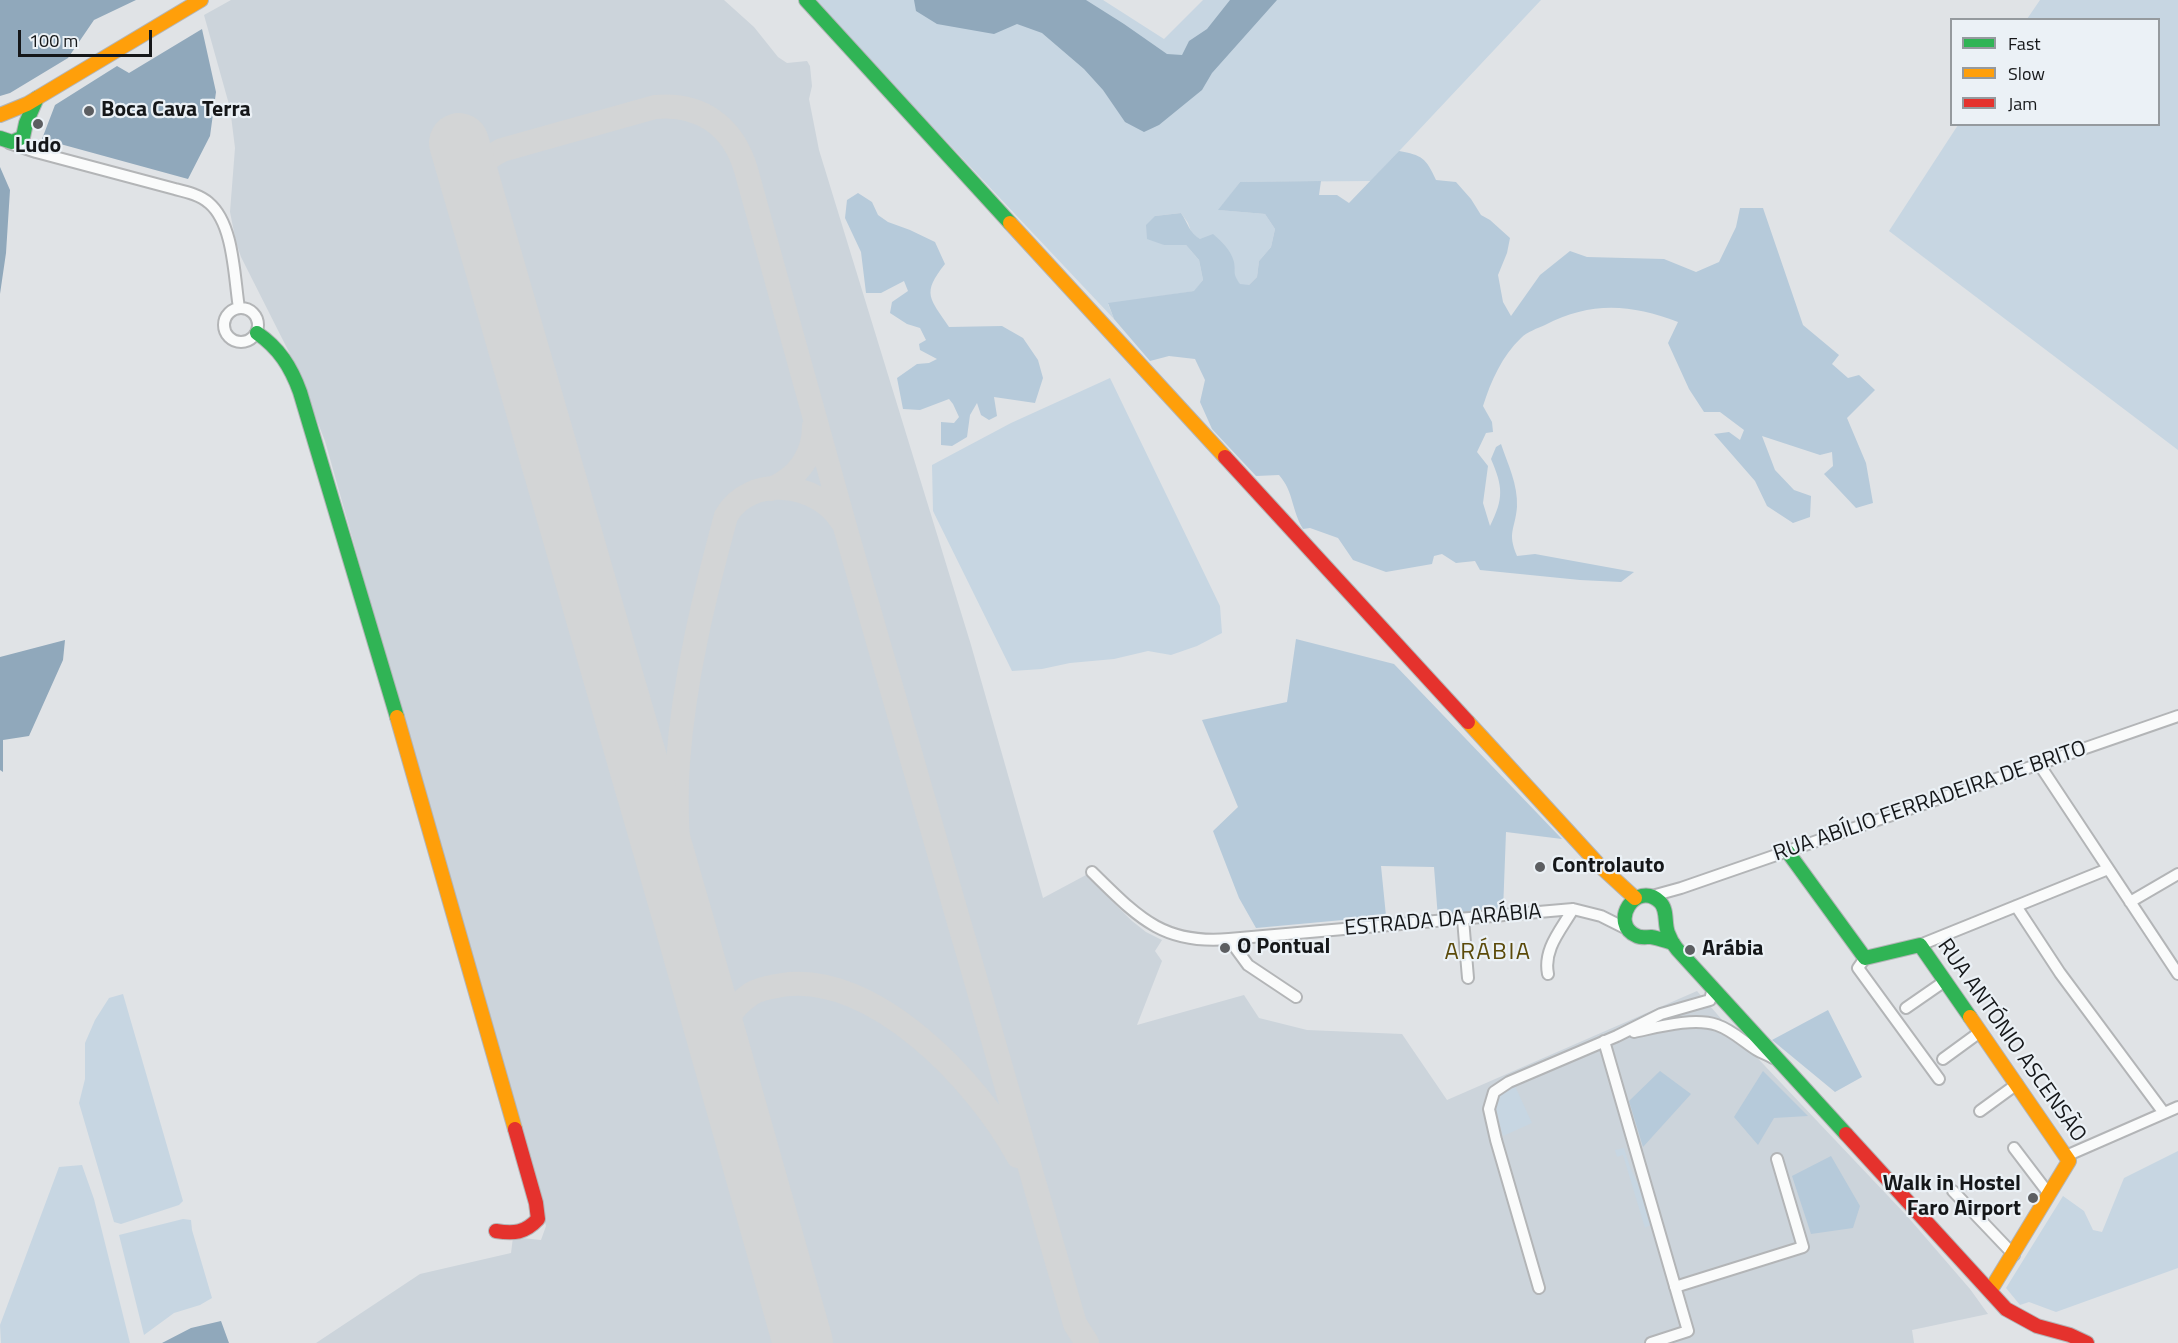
<!DOCTYPE html>
<meta charset="utf-8">
<style>
body{margin:0}
#map{position:relative;width:2178px;height:1343px;overflow:hidden;background:#e0e3e6;font-family:"Titillium Web",sans-serif}
canvas{display:block}
.legend{position:absolute;left:1950px;top:18px;width:210px;height:108px;box-sizing:border-box;background:#ebf1f6;border:2px solid #959a9e;margin:0;padding:8px 10px;list-style:none;font-size:18px;color:#151719}
.legend li{display:flex;align-items:center;gap:12px;height:30px}
.legend b{width:30px;border:2px solid #959a9e}
.scale{position:absolute;left:18px;top:30px;width:134px;height:27px;box-sizing:border-box;border:3px solid #151719;border-top:0;padding-left:8px;font-size:18px;line-height:21px;white-space:nowrap;color:#151719;-webkit-text-stroke:4px #ebf1f6;paint-order:stroke}
</style>
<div id="map">
<canvas width="2178" height="1343"></canvas>
<ul class="legend">
<li><b style="height:8px;background:#30b455"></b>Fast</li>
<li><b style="height:8px;background:#ff9f0a"></b>Slow</li>
<li><b style="height:8px;background:#e5322d"></b>Jam</li>
</ul>
<div class="scale">100 m</div>
</div>
<script>
const context = document.querySelector('canvas').getContext('2d');
context.lineJoin = 'round';
function fillPath(path, color) { context.fillStyle = color; context.fill(path, 'evenodd'); }
function strokePath(path, color, width, dash) { context.strokeStyle = color; context.lineWidth = width; context.lineCap = dash ? 'butt' : 'round'; context.setLineDash(dash || []); context.stroke(path); }
function write(font, color, halo, rows, align = 'center') {
  context.font = font + ' "Titillium Web",sans-serif'; context.lineWidth = 4.5; context.setLineDash([]); context.textBaseline = 'middle'; context.strokeStyle = halo; context.fillStyle = color; for (const [text, x, y, turn = 0] of rows) {
    context.save(); context.translate(x, y); context.rotate((+turn || 0) * Math.PI / 180); context.textAlign = isNaN(turn) ? turn : align; if (halo) context.strokeText(text, 0, 0); context.fillText(text, 0, 0); context.restore();
  }
}
fillPath(new Path2D(`
 M231 0H724L754 27 778 57 787 63 807 61 810 66 812 86 809 99 819 150 971 645 1043 898 1086 875 1132 921 1146 932 1162 940 1155 951 1162 961 1137 1025 1244 995 1259 1018 1307 1030 1402 1034 1447 1100 1697 991 1730 1029 1907 1216 1970 1289 1988 1314 1912 1330 1914 1343H316L420 1274 511 1253 513 1237 541 1240 546 1226 325 441 294 362 241 257 236 242 230 212 235 148 230 108 204 15Z`), '#ccd4db');
fillPath(new Path2D(`
 M813 0H1103L1164 39 1203 0H1541L1371 181 1240 182 1219 210 1265 214 1275 229 1271 247 1259 261 1257 277 1249 285H1240L1233 274 1234 263 1192 234 1188 223 1181 213 1155 216 1164 245H1186L1199 260 1203 280 1195 291 1108 304 1114 319Z
 M2040 0H2178V450L1889 231 1958 125 2158 124V20L2027 19Z
 M1110 378 1220 606 1222 633 1197 646 1171 655 1148 651 1114 659 1070 663 1042 669 1012 671 933 511 932 465 1011 423Z
 M123 994 183 1201 179 1205 121 1224 114 1222 79 1103 85 1079V1043L95 1020 109 998Z
 M1515 1086 1532 1123 1503 1136 1495 1106 1499 1095Z
 M1624 1148 1630 1167 1640 1189 1650 1222V1225L1645 1228 1623 1155 1617 1157 1615 1150Z
 M2178 1151V1268L2056 1312 2029 1302 2020 1305 2006 1288 2063 1196 2084 1211 2093 1230 2102 1232 2124 1178Z
 M82 1165 94 1199 130 1343H1L0 1325 59 1167Z
 M183 1219 191 1220 192 1230 212 1298 200 1305 174 1313 144 1335 119 1235Z`), '#c7d6e2');
fillPath(new Path2D(`
 M1399 151C1422 155 1426 158 1436 180L1456 182 1471 199 1481 215 1490 220 1510 238 1507 253 1498 275 1503 302 1511 316 1540 275 1570 251 1587 257 1664 259 1696 272 1719 262 1736 227 1740 208H1763L1803 325 1839 355 1832 364 1848 378 1859 375 1875 390 1847 418 1866 463 1873 503 1856 508 1824 474 1833 466 1832 452 1820 455 1762 436 1775 470 1794 490 1811 496 1810 517 1793 523 1767 506 1755 481 1714 434 1729 432 1740 440 1744 430 1720 412H1704L1689 389 1668 343 1678 322C1631 304 1591 301 1545 325 1538 328 1527 332 1521 338 1502 356 1491 381 1483 406L1492 422 1493 432 1486 433 1477 452 1488 466 1483 503 1490 526C1504 498 1503 487 1491 459L1496 447 1501 444C1508 465 1518 484 1517 507 1515 530 1507 532 1517 556L1535 554 1634 572 1621 582 1580 580 1480 570 1475 561 1456 563 1442 554 1434 556 1432 564 1386 572 1353 560 1338 538 1310 528 1303 529C1291 509 1294 492 1279 475L1256 476 1212 429 1200 402 1205 380 1195 359 1169 356 1150 361 1114 319 1108 303 1194 291 1203 280 1199 260 1186 245H1164L1147 239 1146 225 1155 216 1181 213C1188 223 1189 233 1200 239L1213 234C1222 242 1231 250 1234 262 1236 274 1232 272 1240 284L1249 285 1257 277 1259 261 1271 247 1275 229 1265 214 1218 210 1240 182 1321 181 1319 195H1337L1349 203Z
 M858 193 872 202 878 215 888 222 910 230 935 242 945 264C921 294 930 298 949 327L1002 326 1023 338 1038 360 1043 378 1035 403 994 397 997 416 989 420 981 415 977 403 970 415 967 437 952 446 941 445V422L954 423 959 417 953 404 949 399 920 410 903 409 897 378 917 364 929 363 937 359 920 350 919 344 926 340 920 328 907 324 890 313 892 302 908 291 904 281 881 293H866L861 252 845 218 847 200Z
 M1296 639 1394 664 1562 839 1506 832 1503 911 1438 918 1434 867 1381 866 1386 916 1256 928 1239 898 1213 831 1238 807 1202 720 1287 702Z
 M1828 1010 1862 1077 1835 1092 1772 1040Z
 M1660 1071 1691 1094 1643 1147 1629 1101Z
 M1763 1071 1808 1116 1774 1118 1758 1145 1734 1117Z
 M1831 1156 1860 1206 1853 1228 1811 1234 1792 1176Z`), '#b6cada');
fillPath(new Path2D(`
 M0 0H136L94 20 68 58 10 93 0 96Z
 M914 0H1086L1124 24 1167 54 1182 55 1189 41 1207 29 1230 0H1277L1212 73 1202 90 1159 125 1144 132 1125 122 1103 90 1084 69 1042 33 1017 24 994 34 937 24 916 11Z
 M202 29 216 92 210 136 188 179 42 139 55 105 117 66 129 73Z
 M0 167 10 190 6 253 0 294Z
 M65 640 63 660 29 736 3 740V772L0 770V657Z
 M221 1321 229 1343H162L191 1328Z`), '#90a8bb');
strokePath(new Path2D(`
 M474 193C473 171 484 159 502 150L655 107C701 103 733 126 746 170L847 534 1075 1324 1087 1343
 M771 489C798 478 814 455 814 426
 M684 922C680 869 674 815 678 762 684 679 704 597 726 516 750 474 817 482 841 520
 M720 1055C719 1028 729 1009 751 994 760 988 772 987 782 985 874 971 978 1082 1018 1156`), '#d3d5d6', 24);
strokePath(new Path2D(`
 M459 143 684 922 803 1343`), '#d3d5d6', 60);
const street = new Path2D(`
 M9 143 36 152 175 189C187 192 200 195 209 203 234 224 234 277 239 308
 M224 325a17 17 0 1 1 34 0a17 17 0 1 1-34 0Z
 M2039 764 2178 974
 M1092 872C1137 916 1162 945 1229 939L1573 909 1601 916 1629 930
 M1652 896 1681 888 2178 716
 M2130 902 2178 874
 M2016 906 2060 973 2164 1113
 M1463 919 1468 978
 M1229 939 1248 965 1296 997
 M1920 945 2108 869
 M1865 958 1858 968 1939 1079
 M1548 974C1543 949 1561 930 1573 909
 M1906 1008 1945 981
 M1634 1032C1658 1027 1694 1017 1717 1025 1732 1030 1744 1042 1757 1050 1762 1053 1768 1055 1773 1058
 M1604 1041 1688 1331 1651 1343
 M1943 1059 1980 1032
 M1980 1111 2017 1084
 M2014 1148 2049 1194
 M2066 1156 2178 1107
 M1953 1191 2014 1255
 M1675 1287 1803 1247 1777 1159
 M1539 1288 1496 1140 1489 1109 1494 1092 1509 1082 1617 1036 1661 1014 1710 1000 1713 988`);
const fast = new Path2D(`
 M806 0 1010 223
 M0 138 12 142 23 137 26 123 37 98
 M257 333C279 348 291 367 300 392L397 717
 M1787 851 1865 958 1920 945 1970 1017
 M1673 943C1666 941 1658 938 1651 937 1646 937 1641 938 1637 936 1608 924 1636 879 1660 902 1668 910 1664 923 1668 933 1670 939 1673 944 1677 949L1846 1134`);
const slow = new Path2D(`
 M0 115 27 104 201 0
 M1010 223 1225 457
 M397 717 515 1129
 M1468 722 1599 865 1635 898
 M1970 1017 2069 1161 1990 1291`);
const jam = new Path2D(`
 M1225 457 1468 722
 M1846 1134 2006 1309 2037 1326 2070 1335 2087 1343
 M496 1231C514 1234 525 1233 538 1219L536 1203 515 1129`);
strokePath(street, '#b3b5b7', 14);
strokePath(fast, '#b3b5b7', 16);
strokePath(slow, '#b3b5b7', 16);
strokePath(jam, '#b3b5b7', 16);
strokePath(street, '#fafbfb', 10);
strokePath(fast, '#30b455', 14);
strokePath(slow, '#ff9f0a', 14);
strokePath(jam, '#e5322d', 14);
for (const [x, y, r, color] of [
 [89,111,6,"#5c5e61"],
 [38,124,6,"#5c5e61"],
 [1540,867,6,"#5c5e61"],
 [1225,948,6,"#5c5e61"],
 [1690,950,6,"#5c5e61"],
 [2033,1198,6,"#5c5e61"]
]) { const dot = new Path2D(); dot.arc(x, y, r, 0, 2 * Math.PI); context.fillStyle = color; context.fill(dot); strokePath(dot, '#ebf1f6', 2); }
write('bold 22px', '#151719', '#ebf1f6', [
 ["Boca Cava Terra",101,111],
 ["Ludo",38,147,"center"],
 ["Controlauto",1552,867],
 ["O Pontual",1237,948],
 ["Arábia",1702,950],
 ["Walk in Hostel",2021,1185,"right"],
 ["Faro Airport",2021,1210,"right"]
], 'left');
write('22px', '#151719', '#ebf1f6', [
 ["RUA ABÍLIO FERRADEIRA DE BRITO",1930,802,-19],
 ["ESTRADA DA ARÁBIA",1443,921,-5],
 ["RUA ANTÓNIO ASCENSÃO",2011,1041,55]
]);
context.letterSpacing = '1.5px';
write('24px', '#5b4a0a', '#ebf1f6', [
 ["ARÁBIA",1488,953]
]);
context.letterSpacing = '0px';
</script>
